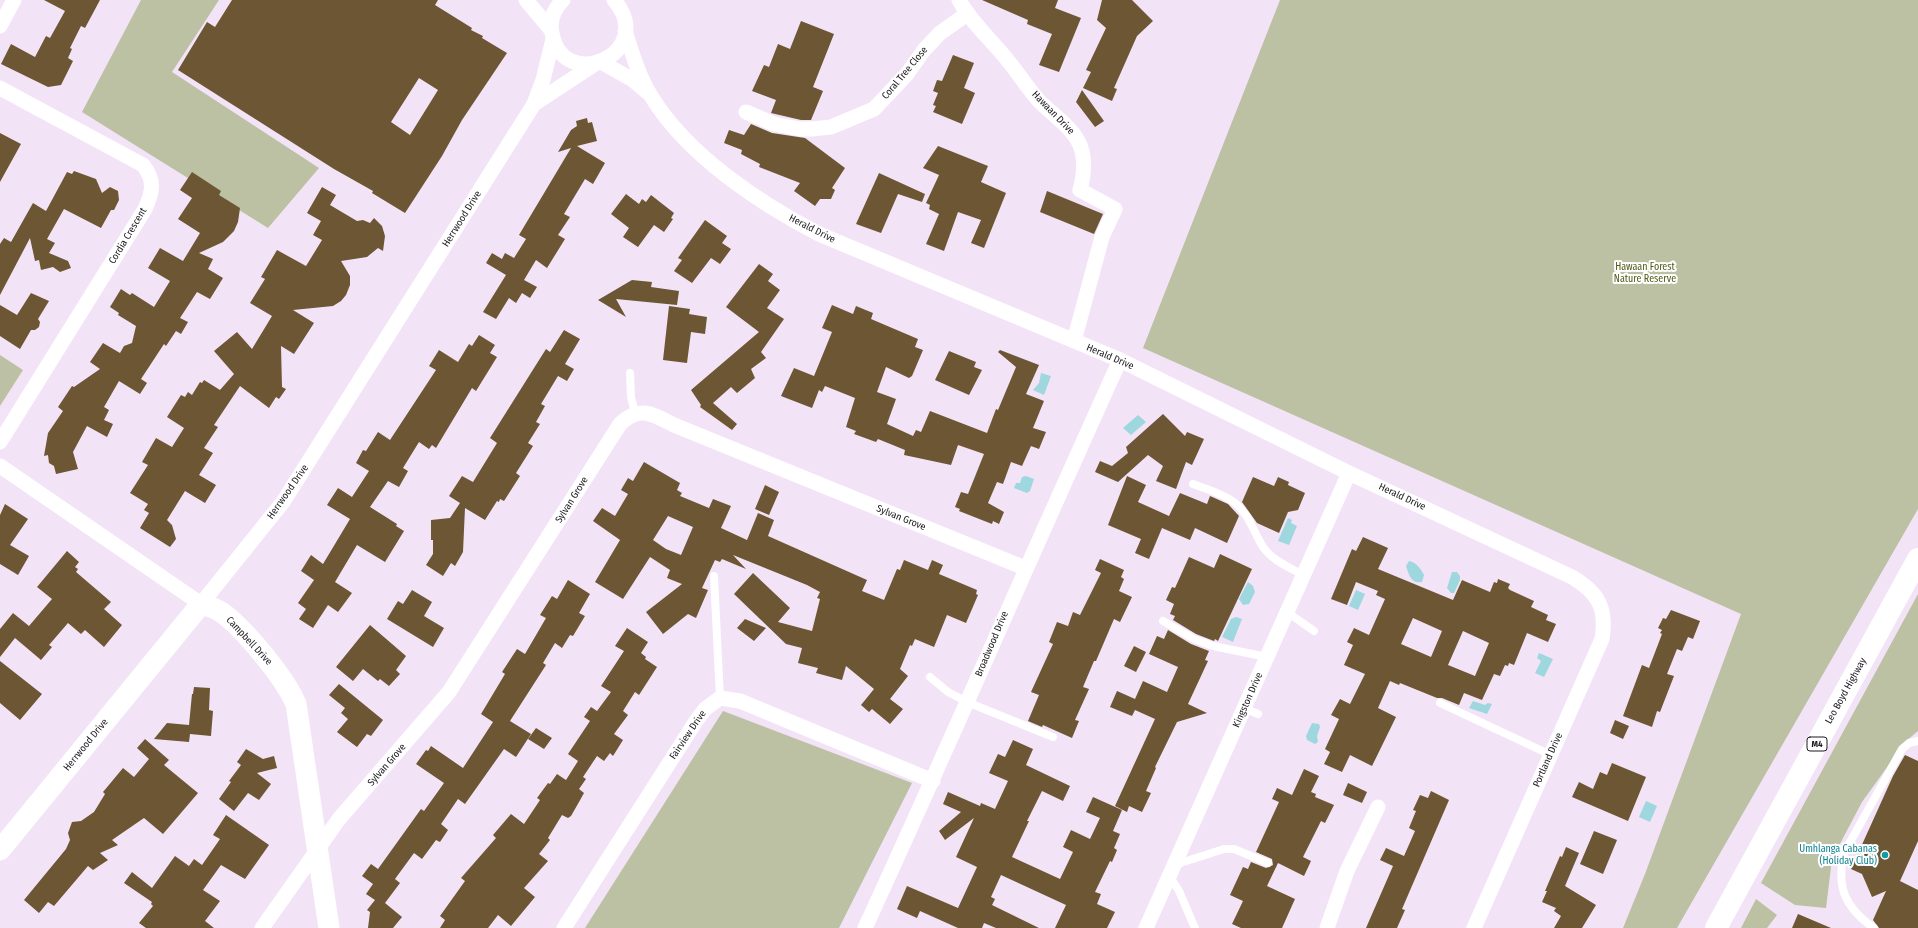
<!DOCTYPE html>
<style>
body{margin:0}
canvas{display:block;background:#f2e3f7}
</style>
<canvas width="1918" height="928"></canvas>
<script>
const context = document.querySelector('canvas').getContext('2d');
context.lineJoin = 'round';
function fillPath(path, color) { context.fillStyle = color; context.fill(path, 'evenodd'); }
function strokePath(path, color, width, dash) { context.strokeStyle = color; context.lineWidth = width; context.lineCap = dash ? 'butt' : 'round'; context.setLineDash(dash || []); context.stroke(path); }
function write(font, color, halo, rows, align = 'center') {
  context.font = font + ' "Fira Sans Condensed",sans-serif'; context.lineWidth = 4; context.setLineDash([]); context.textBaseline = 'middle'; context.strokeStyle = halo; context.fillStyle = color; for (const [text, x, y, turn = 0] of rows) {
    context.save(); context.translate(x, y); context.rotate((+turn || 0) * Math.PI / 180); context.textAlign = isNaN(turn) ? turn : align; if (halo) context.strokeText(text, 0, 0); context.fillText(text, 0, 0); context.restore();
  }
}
fillPath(new Path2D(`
 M141 0H219L172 72 319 168 268 228 82 112Z
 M1280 0H1918V509L1677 928H1623L1645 874 1741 614 1143 348Z
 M0 355 23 370 0 406Z
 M1918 594V731L1906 741 1862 802 1832 859 1826 908 1795 905 1761 883Z
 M723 711 912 783 839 928H585Z
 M1756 899 1777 915 1767 928H1741Z`), '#bcc1a3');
fillPath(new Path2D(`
 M1041 373 1051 376 1044 395 1033 390 1039 383Z
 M1138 415 1146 422 1131 435 1123 428Z
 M1026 476 1034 479 1030 491 1027 493 1014 488 1016 483H1020L1022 477Z
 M1288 518 1292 520 1291 523 1297 526 1289 545 1278 541Z
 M1409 561C1416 562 1421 569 1424 575L1422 582C1411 584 1409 575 1406 566Z
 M1452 572H1457L1460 576V580L1454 593H1451L1447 588Z
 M1248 582 1253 586 1255 592 1249 604 1243 605 1239 599Z
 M1356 590 1365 594 1358 610 1349 606Z
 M1236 617 1242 619 1233 642 1222 637 1231 619Z
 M1539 653 1553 659 1544 677 1535 673 1541 661 1537 658Z
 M1473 701 1485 705 1488 703 1492 704 1487 714 1469 708Z
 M1312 723 1319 724 1320 727 1317 736 1318 742 1315 744 1307 740 1306 736Z
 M1646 801 1657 806 1650 822 1639 817Z`), '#9fd7df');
fillPath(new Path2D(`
 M44 0H100L85 28 81 26 70 48 72 49 68 58 73 61 61 85 48 87 1 64 11 44 35 57 46 36 50 38 65 11Z
 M232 0H438L435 5 472 28 471 30 483 36 482 38 507 53 462 120 442 156 405 213 372 193 373 191 334 169 178 70 207 22 215 27ZM419 78 438 90 410 135 391 122Z
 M982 0H1058L1055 8 1081 18 1059 72 1039 65 1052 34 1027 24 1028 20Z
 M1102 0H1132L1153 21 1137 36 1114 88 1117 89 1112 101 1083 88 1091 72 1086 70 1106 28 1097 20Z
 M801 21 834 34 813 87 823 91 811 120H801L771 113 776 100 752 91 764 65 769 67 778 44 790 49Z
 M953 55 974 63 964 88 975 93 962 124 933 112 936 106 933 105 938 93 933 91 937 80 942 81Z
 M1082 90 1104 121 1095 127 1076 102Z
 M587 118 588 123 592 122 597 141 577 146 605 163 593 184 585 179 564 214 570 217 558 235 565 239 547 268 536 260 524 280 537 287 530 298 522 293 516 303 509 298 496 319 483 312 506 275 486 263 492 253 502 259 505 253 514 258 526 239 519 235 571 148 558 152 571 130 577 126 576 121Z
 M751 124 772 133 805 138 845 168 832 188 835 190 831 199H820L815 206 794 191 800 183 759 167 760 164 741 154 742 150 724 143 729 130 744 135Z
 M0 133 21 144 0 182Z
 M938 146 988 166 981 182 1006 193 984 248 971 243 981 220 958 212 944 251 926 244 939 214 929 209 930 205 926 203 939 175 923 168Z
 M74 171 96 179 102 193 110 187 118 191 119 200 114 210H111L101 228 64 209 47 239 55 243 49 253 68 261 71 268 60 272 53 267 41 270 39 260 35 261 30 238 0 295V244L4 238 11 242 33 203 46 211 67 172 72 174Z
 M192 172 221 191 219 195 240 208 238 222 234 231 223 242 199 253 213 259 208 269 223 278 210 299 197 292 180 318 188 322 181 334 176 331 166 346 164 344 141 379 147 383 140 394 119 381 104 407 109 410 104 420 113 424 107 437 87 426 73 452 78 469 56 474 54 466 49 463 48 455 44 456 48 433 63 411 58 407 72 386 74 387 100 369 90 362 103 343 120 353 124 346 132 343 136 326 118 315 119 313 110 307 121 289 130 295 132 293 154 307 170 281 148 268 160 248 183 261 200 233 178 219 192 198 180 190Z
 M879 173 925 194 922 202 898 194 881 233 856 224Z
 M322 187 336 195 330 205 357 221 363 220 370 223 374 218 382 226 385 236 383 251 378 248 367 257 341 261 350 276V285L346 295 341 301 333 306 293 310 314 323 294 354 281 346 282 387 286 389 279 399 276 397 269 408 240 386 214 425 218 427 204 448 213 453 199 475 216 485 205 503 185 491 167 520 172 525 176 539 170 547 140 528 149 513 144 510 148 504 130 493 148 465 142 462 156 438 172 447 184 428 167 417 181 395 185 397 188 392 192 395 200 382 202 383 204 380 220 390 234 374 214 351 237 332 252 349 272 316 250 303 265 279 261 277 277 250 306 266 322 240 313 235 321 221 307 213Z
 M1047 191 1103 214 1094 234 1040 212Z
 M626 194 639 204 642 199 646 202 651 195 674 213 671 218 673 219 664 232 654 225 638 247 623 237 629 228 611 214Z
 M705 220 727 236 722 243 731 249 720 264 711 258 692 283 674 271 682 260 678 258Z
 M759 264 773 274 768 281 780 290 767 308 784 319 761 352 766 358 751 369 755 378 737 393 731 387 713 403 737 424 732 430 700 407 701 405 691 390 759 332 726 307Z
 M632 280 652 282 651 287 679 291 677 305 616 299 626 317 598 300Z
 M31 293 49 301 38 319 40 322 39 327 35 330H31L20 349 0 336V305L17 315Z
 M832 305 853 314 856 306 873 313 871 319 918 339 915 347 923 350 912 376 909 378 886 367 877 392 896 399 887 424 913 436 916 430 921 432 930 411 987 433 996 409 998 410 1016 367 998 352 1000 350 1039 365 1026 394 1044 401 1033 428 1046 432 1039 449 1031 446 1022 466 1011 462 1003 484 997 482 988 503 1004 512 999 524 993 521 992 524 959 511 960 509 955 507 961 492 968 494 984 454 958 445 951 465 904 455 905 450 878 439 876 442 854 434 856 431 846 427 855 398 825 386 822 392 819 390 812 408 781 396 794 368 814 376 832 332 822 328Z
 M669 306 690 309 689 314 707 317 705 334 691 332 687 363 663 360Z
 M564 330 580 339 565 364 574 369 567 381 558 376 541 404 545 406 536 422 540 424 528 443 533 446 516 473 520 476 504 501 500 499 499 502 497 501 485 520 465 508 463 552 455 566 451 563 443 576 426 565 433 554V540H431V520L450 518 460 503 449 496 462 476 473 482 497 443 490 438 546 349 550 352Z
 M479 335 495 345 490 353 497 357 476 391 472 388 436 448 432 445 429 449 419 442 403 468 408 471 399 487 388 481 370 507 397 524 396 526 404 531 385 562 357 545 335 582 352 593 338 612 328 605 313 628 299 619 306 609 298 603 314 580 301 571 311 555 323 564 350 519 327 505 338 488 352 497 369 471 356 463 363 450 366 451 378 432 390 440 436 370 429 366 439 350 458 362 469 344 472 346Z
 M949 351 976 362 974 367 982 370 969 395 935 380Z
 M1163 414 1185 436 1187 432 1204 439 1192 465 1186 462 1176 489 1156 481 1163 466 1148 455 1118 482 1095 472 1100 461 1112 466 1128 453 1126 447Z
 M644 462 680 483 677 490 682 493 680 496 709 508 713 499 731 506 721 528 747 540 758 513 774 520 768 536 867 580 862 591 884 600 897 569 900 570 904 560 928 570 932 560 943 565 939 574 977 590 976 594 978 595 966 623 947 615 934 647 915 639 912 646 910 645 900 669 908 676 890 699 903 709 890 724 872 709 869 712 861 705 874 689 846 666 842 680 816 673 818 668 798 663 802 648 786 644 734 594 753 573 790 608 778 622 812 631 820 599 817 598 820 592 807 585 733 555 746 569 722 559 720 562 715 560 702 588 708 590 696 618 688 614 663 634 646 612 682 584 667 578 670 570 650 557 623 599 595 582 620 540 593 521 602 508 615 516 628 494 621 490 628 478 633 481ZM668 516 693 527 681 555 666 549 653 540Z
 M1127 476 1146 485 1138 502 1169 516 1180 493 1207 504 1210 496 1228 504 1239 516 1227 543 1195 528 1190 540 1162 528 1149 559 1135 553 1141 539 1108 525Z
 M1253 477 1274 486 1278 477 1289 482 1288 485 1305 493 1298 510 1288 512 1279 533 1257 523 1242 502Z
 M765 485 779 492 769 515 755 509Z
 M5 504 28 519 10 545 29 556 18 575 0 564V515Z
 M1363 537 1388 548 1378 569 1453 600 1462 580 1490 592 1494 582 1497 583 1498 579 1510 584 1508 588 1510 590 1534 601 1531 607 1548 615 1546 620 1556 624 1548 642 1527 633 1514 665 1509 663 1508 666 1505 665 1500 676 1494 674 1482 700 1464 693 1459 705 1442 698H1437L1400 683 1399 685 1390 681 1378 708 1396 717 1372 766 1350 755 1342 772 1324 764 1330 752 1325 749 1339 719 1331 715 1340 699 1350 704 1365 674 1344 665 1353 645 1347 642 1354 628 1369 635 1385 599 1376 595 1378 591 1356 582 1347 605 1331 599 1352 549 1356 551ZM1413 618 1442 631 1431 657 1401 644ZM1463 631 1489 643 1475 676 1448 665Z
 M67 551 79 562 75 567 78 569 76 572 111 602 104 609 122 625 104 647 85 630 81 634 68 623 49 645 52 647 41 660 15 638 0 657V629L13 613 29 626 52 599 37 587Z
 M1220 554 1252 569 1218 641 1215 639 1214 641 1196 634 1173 620 1175 616 1170 614 1174 604 1166 600 1172 587 1175 588 1189 557 1214 568Z
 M1100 559 1124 570 1121 577 1124 579 1119 591 1132 597 1120 622 1114 619 1096 661H1094L1083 687 1089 689 1075 720 1079 721 1072 738 1043 725 1042 727 1028 721 1039 695 1031 692 1053 644 1049 642 1057 622 1068 626 1073 612 1080 615 1101 573 1095 570Z
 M568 580 590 594 579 613 585 616 573 636 570 635 562 648 555 643 543 663 546 665 510 721 531 734 516 757 504 749 465 804 458 799 441 824 448 830 440 842 436 840 422 859 414 853 395 879 400 883 385 903 402 917 393 928H368L370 912 367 910 375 900 366 894 373 884 362 876 371 864 378 869 421 809 424 811 444 783 416 764 426 750 428 751 431 746 463 768 493 722 481 714 505 674 502 672 517 649 525 654 546 618 540 615 552 596 557 599Z
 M412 590 432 602 424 616 444 628 433 647 387 619 398 601 403 604Z
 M1671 610 1700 621 1693 639 1688 637 1682 651 1677 649 1667 674 1674 676 1660 712 1657 711 1652 727 1623 716 1642 665 1649 668 1662 634 1660 633 1662 630 1658 628 1663 618 1666 619Z
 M745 619 766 628 754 641 737 628Z
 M370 625 406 656 396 670 400 674 389 686 380 679 378 681 363 669 353 681 336 667Z
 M627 628 648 642 641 653 646 657 645 659 657 667 639 695 635 692 623 711 628 715 614 734 623 740 613 756 610 753 604 761 597 756 583 777 586 779 579 789 584 793 579 802 571 816 568 818 562 815 548 838 550 840 539 854 548 861 524 888 535 897 511 926 498 915 488 928H440L445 920 440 916 465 881 461 878 496 838 493 835 511 814 524 824 540 800 537 798 548 783 550 784 557 774 566 780 578 761 568 754 590 721 584 717 591 707 597 711 611 692 601 686 624 651 615 646Z
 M1168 630 1191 644 1209 651 1205 660 1208 661 1188 704 1207 713 1177 722 1155 767 1156 768 1146 791 1151 793 1142 812 1129 806 1127 812 1115 806 1155 719 1135 710 1132 716 1110 707 1117 691 1135 699 1143 681 1167 692 1178 667 1149 654 1157 636 1164 639Z
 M1134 646 1146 652 1136 672 1124 666Z
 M0 661 42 694 20 720 0 703Z
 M339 684 383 720 371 736 367 734 357 747 337 732 348 719 341 713 345 708 329 695Z
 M194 687 210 688 209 710 213 711 211 736 190 734 189 742 154 739 167 723 189 725 192 694H193Z
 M1615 720 1629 726 1623 739 1610 733Z
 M536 728 552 738 544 749 528 739Z
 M145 739 169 760 164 765 198 793 163 834 144 818 112 840 118 845 100 853 108 860 93 870 88 866 54 906 48 902 39 913 24 900 66 849 70 840 68 833 72 822 81 821 94 812 105 794 103 792 123 768 134 777 149 759 137 748Z
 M1013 740 1033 749 1026 765 1070 786 1063 801 1042 791 1027 821H1029L1012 857 1060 879 1073 852 1063 847 1071 830 1090 839 1100 818 1086 812 1093 797 1122 810 1113 831 1120 834 1114 848 1117 850 1112 862 1110 861 1095 892 1101 894 1097 904 1115 912 1107 928H1055L1066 905 1001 875 991 897 995 899 992 905 1039 928H996L984 923 982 928H958L920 911 917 918 897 909 907 886 958 908 977 867 956 857 974 818 945 840 939 831 961 812 943 804 948 792 980 806 981 803 995 809 1008 781 989 773 998 754 1005 757Z
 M246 749 263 759 274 756 277 768 257 773 271 784 259 800 248 793 234 811 219 799 231 782 229 781 241 765 237 762Z
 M1905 755 1918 761V841L1900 881 1918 890V928H1879L1873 920 1886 891 1872 897 1862 874 1851 869 1893 776Z
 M1612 763 1646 777 1628 821 1572 797 1579 782 1593 789 1600 772 1607 775Z
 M1304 769 1319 776 1311 792 1316 794 1315 797 1334 805 1325 823 1321 821 1303 857 1311 861 1304 876 1278 863 1267 886 1295 899 1282 928H1241L1232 924 1243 901 1230 895 1243 867 1248 869 1251 862 1266 868 1273 865 1272 859 1256 852 1279 802 1272 799 1277 788 1292 795Z
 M1348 783 1367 792 1362 803 1343 795Z
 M1431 791 1449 800 1402 909 1405 910 1397 928H1366L1393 866 1380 860 1386 848 1404 856 1415 831 1409 828 1416 811 1413 810 1420 795 1428 798Z
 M226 815 269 845 245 879 221 865 203 890 220 901 205 921 214 928H146L139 923 153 906 151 904 152 902 124 883 132 872 152 888 175 856 189 866 194 859 202 865 220 839 213 835Z
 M1594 831 1617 840 1603 874 1580 864Z
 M1566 847 1579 853 1565 886 1596 905 1582 928H1554L1561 916 1554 911 1556 908 1542 902 1547 891H1545L1560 856 1562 857Z
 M1798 914 1831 928H1792Z`), '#6d5633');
strokePath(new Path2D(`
 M630 373 631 397 635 413
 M1193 484C1206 489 1224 494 1235 503 1249 514 1254 533 1263 547 1273 561 1289 567 1303 575
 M714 576 720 698
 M1287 612 1314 631
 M1163 621 1194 639 1213 646 1267 657
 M930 677 948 692 967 702 1053 737
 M1440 703 1551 755
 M1244 708 1258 714
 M1174 865 1224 849H1234L1268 863
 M1169 875 1179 891 1195 928
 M1874 928C1845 908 1836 887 1844 853L1902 749 1909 743 1918 741`), '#fff', 8);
strokePath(new Path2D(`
 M526 0 551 30
 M563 0C554 9 549 20 552 33 563 95 659 53 614 0
 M959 0C972 24 993 41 1009 62 1019 74 1028 89 1039 101 1052 114 1073 128 1080 145 1086 160 1084 175 1080 190L1115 209 1102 237 1074 341
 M0 26 14 0
 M625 31C632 53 639 77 651 96 687 155 759 203 819 234L1120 360 1349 473 1572 577C1599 593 1607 609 1602 639L1474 928
 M601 62 633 80 647 92
 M0 88 143 165C155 180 153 192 145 209L0 442
 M534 104 595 64
 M746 112 774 124 800 129H812L831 127 874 109 907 74 924 50 940 33 967 14
 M0 466 201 604 283 502 534 104 543 80 553 39
 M262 928 339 819 449 692 620 424C640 405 652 414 674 425L1025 568
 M564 928 696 721 705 709 720 698 740 701 933 781
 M865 928C952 739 1034 549 1120 360
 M1146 928 1349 473
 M1327 928 1347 871 1378 807`), '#fff', 15);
strokePath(new Path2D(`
 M0 850 201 604C208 606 215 608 221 612 244 628 285 678 296 704L329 928`), '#fff', 21);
strokePath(new Path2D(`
 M1716 928 1918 559`), '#fff', 22);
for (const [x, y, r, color] of [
 [1885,855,4,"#0f9aa8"]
]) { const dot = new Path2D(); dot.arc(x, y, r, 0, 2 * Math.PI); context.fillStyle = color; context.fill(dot); strokePath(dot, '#fff', 1.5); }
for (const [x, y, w] of [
 [1817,744,20]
]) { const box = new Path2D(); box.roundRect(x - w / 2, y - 7, w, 14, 3); context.fillStyle = '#fff'; context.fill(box); strokePath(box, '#1e1920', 1); }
write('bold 9px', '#1e1920', null, [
 ["M4",1817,744]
]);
write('10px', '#1e1920', '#fff', [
 ["Coral Tree Close",905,73,-50],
 ["Hawaan Drive",1053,113,46],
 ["Herrwood Drive",462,219,-58],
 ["Herald Drive",812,229,27],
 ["Cordia Crescent",128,236,-59],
 ["Herald Drive",1110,357,23],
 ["Herrwood Drive",288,492,-55],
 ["Herald Drive",1402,497,25],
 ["Sylvan Grove",572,500,-58],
 ["Sylvan Grove",901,518,22],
 ["Campbell Drive",249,641,47],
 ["Broadwood Drive",992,644,-67],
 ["Leo Boyd Highway",1846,691,-61],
 ["Kingston Drive",1248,700,-66],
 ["Fairview Drive",688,735,-56],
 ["Herrwood Drive",86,745,-51],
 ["Portland Drive",1548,760,-66],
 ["Sylvan Grove",387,765,-49]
]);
write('10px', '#525915', '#fff', [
 ["Hawaan Forest",1645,267],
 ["Nature Reserve",1645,279]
]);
write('10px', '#0d838f', '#fff', [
 ["Umhlanga Cabanas",1877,849],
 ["(Holiday Club)",1877,861]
], 'right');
</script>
